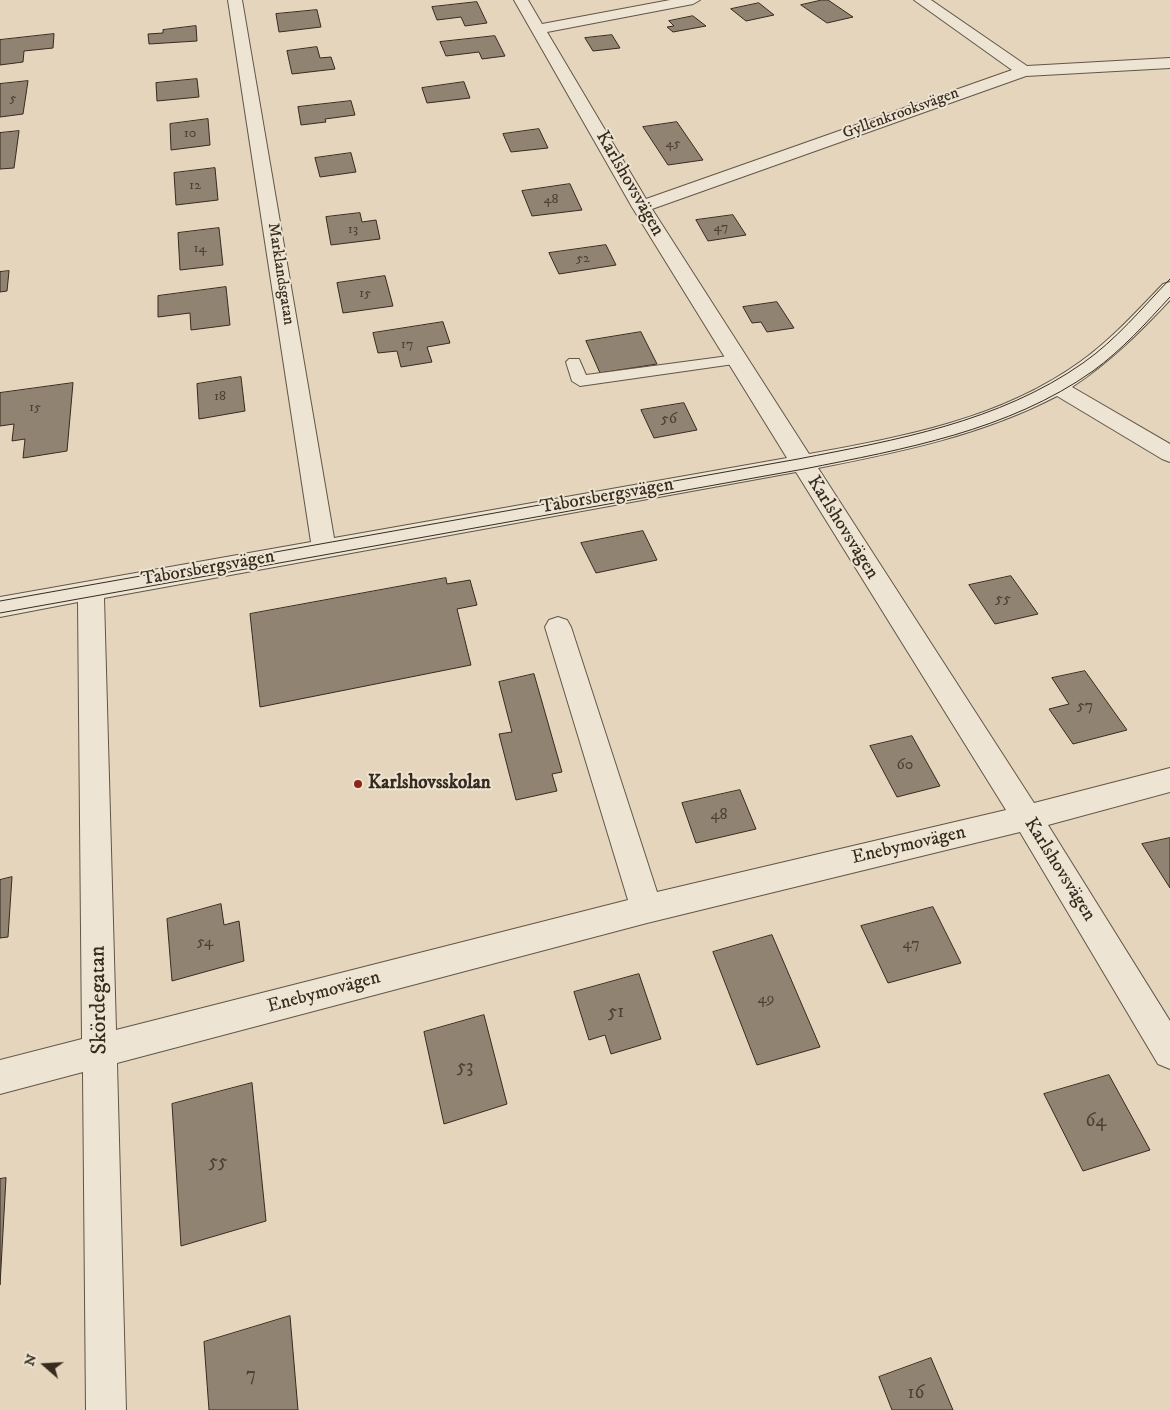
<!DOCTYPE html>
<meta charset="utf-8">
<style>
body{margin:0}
#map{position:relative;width:1170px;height:1410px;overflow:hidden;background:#e4d5bc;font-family:"IM FELL DW Pica",serif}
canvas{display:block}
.north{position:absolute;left:20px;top:1340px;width:50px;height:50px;-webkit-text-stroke:4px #ede4d3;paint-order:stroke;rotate:289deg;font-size:14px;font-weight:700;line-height:20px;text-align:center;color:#372b20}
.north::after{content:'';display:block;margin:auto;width:18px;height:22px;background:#372b20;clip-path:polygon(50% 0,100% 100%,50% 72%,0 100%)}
</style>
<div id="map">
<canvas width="1170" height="1410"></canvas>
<div class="north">N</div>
</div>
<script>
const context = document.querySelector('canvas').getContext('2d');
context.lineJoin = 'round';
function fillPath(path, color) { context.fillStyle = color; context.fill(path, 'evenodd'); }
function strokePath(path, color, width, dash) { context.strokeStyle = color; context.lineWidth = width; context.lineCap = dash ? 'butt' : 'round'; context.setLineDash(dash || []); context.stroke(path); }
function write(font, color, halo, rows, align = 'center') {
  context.font = font + ' "IM FELL DW Pica",serif'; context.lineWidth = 4; context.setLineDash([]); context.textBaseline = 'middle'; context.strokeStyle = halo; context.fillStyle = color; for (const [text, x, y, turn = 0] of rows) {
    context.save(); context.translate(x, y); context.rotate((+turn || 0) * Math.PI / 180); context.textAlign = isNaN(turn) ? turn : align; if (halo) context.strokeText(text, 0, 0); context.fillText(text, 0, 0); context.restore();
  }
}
const building = new Path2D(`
 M822 0H828L853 17 827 23 801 5Z
 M477 2 487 23 465 26 461 17 437 20 432 7Z
 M759 3 774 15 746 21 731 9Z
 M317 10 321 27 279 32 276 14Z
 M693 16 706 26 673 32 667 27 674 26 669 21Z
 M196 26 197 41 149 44 148 34 163 33V30Z
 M54 34 53 48 24 51 23 62 0 65V40Z
 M612 35 620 48 593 51 585 38Z
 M495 36 505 56 482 59 479 52 446 56 440 42Z
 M317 47 320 58 331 57 335 69 292 74 287 51Z
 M197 79 199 97 157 101 156 83Z
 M28 81 23 114 0 117V84Z
 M464 82 470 98 427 103 422 88Z
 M351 101 355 115 325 119 326 122 301 125 298 107Z
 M208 119 210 145 171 150 170 124Z
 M677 122 703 160 668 165 643 127Z
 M539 129 548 148 511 152 503 134Z
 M19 131 14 168 0 169V133Z
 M351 153 356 172 320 177 315 158Z
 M215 168 218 200 176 205 174 173Z
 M570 184 582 210 532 216 522 191Z
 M360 213 362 222 376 220 380 239 331 245 326 217Z
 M733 215 746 235 708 241 696 220Z
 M219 228 223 265 180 270 178 233Z
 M606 245 616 265 559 274 549 253Z
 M9 271 7 291 0 292V272Z
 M385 276 393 306 343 313 337 283Z
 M226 287 230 325 191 330 190 313 158 317V296Z
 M777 302 794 328 767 332 761 322 752 323 743 307Z
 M443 322 450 343 427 347 432 362 401 367 397 351 378 353 373 333Z
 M641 332 657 364 600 373 586 341Z
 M241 377 245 411 199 419 197 384Z
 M73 383 67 451 23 458 25 439 12 441 14 424 0 426V393Z
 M684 403 697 430 654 438 641 410Z
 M643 531 657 560 596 573 581 543Z
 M1011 576 1038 614 995 624 969 585Z
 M446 578 447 584 470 580 477 605 457 609 471 665 260 707 250 614Z
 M1085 671 1127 730 1073 744 1049 709 1069 704 1052 678Z
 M534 674 562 772 552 774 557 791 516 800 499 734 512 732 499 682Z
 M912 736 940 786 897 797 870 746Z
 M740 790 756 829 696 843 682 803Z
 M1170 838V888L1142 844Z
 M12 877 8 937 0 938V880Z
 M221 904 224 925 239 921 244 961 172 981 167 919Z
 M933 907 961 963 888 983 861 926Z
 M772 935 820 1047 757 1065 713 952Z
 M639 974 661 1039 611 1054 605 1035 589 1040 574 992Z
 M484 1015 507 1104 444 1124 424 1032Z
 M1109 1075 1150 1150 1083 1171 1044 1094Z
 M252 1083 266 1221 181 1246 172 1104Z
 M6 1178 0 1285V1179Z
 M290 1316 298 1410H209L204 1342Z
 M931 1358 953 1410H892L879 1377Z`);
fillPath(building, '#918371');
strokePath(building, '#372b20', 1);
const service = new Path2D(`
 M736 355 744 360 741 363 580 386 572 381 566 362 569 359H579L586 375Z`);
const minor = new Path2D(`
 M228 0H242L334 538 787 458 632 207 514 0H528L542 24 670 0H700L693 4 547 32 646 199 1012 70 914 0H931L1027 66 1170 58V68L1026 76 652 209 809 454C903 437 1001 419 1080 362 1111 340 1137 311 1163 284L1170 282V300C1140 332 1110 362 1072 387L1170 444V462L1162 459 1057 396C982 435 900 452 818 468L1034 803 1170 768V792L1048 825 1170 1021V1069L1158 1064 1020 832 647 923 117 1063 126 1410H86L83 1072 0 1094V1060L82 1039 78 602 0 617V597L311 542ZM796 472 1006 810 657 892 571 627 567 620 558 617 549 620 545 627 628 900 116 1030 104 598Z`);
strokePath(service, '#625647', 2);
strokePath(minor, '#625647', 2);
fillPath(service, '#ede4d3');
fillPath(minor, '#ede4d3');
strokePath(new Path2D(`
 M0 601 798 459C896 440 999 422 1083 363 1116 340 1142 308 1170 279
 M0 613 804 469C904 449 1008 431 1093 371 1122 350 1146 323 1170 297`), '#372b20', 1);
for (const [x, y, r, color] of [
 [358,784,5,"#8f2418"]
]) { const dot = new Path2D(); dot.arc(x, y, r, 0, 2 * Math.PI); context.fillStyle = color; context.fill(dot); strokePath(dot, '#ede4d3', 2); }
write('14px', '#4e4134', null, [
 ["5",13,99],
 ["10",190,134],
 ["45",673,144],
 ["12",195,186],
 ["48",551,200],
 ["47",721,228],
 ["13",353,230],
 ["14",200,249],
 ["52",583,259],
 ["15",365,294],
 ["17",407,345],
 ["18",220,397],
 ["15",35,408]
]);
write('16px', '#372b20', '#ede4d3', [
 ["Gyllenkrooksvägen",901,114,-20],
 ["Marklandsgatan",280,274,81]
]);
write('16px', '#4e4134', null, [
 ["56",669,420],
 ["55",1003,600],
 ["57",1085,707],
 ["60",905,766],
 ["48",719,816],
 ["54",205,943],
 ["47",911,945],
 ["49",766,1000]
]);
write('19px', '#372b20', '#ede4d3', [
 ["Karlshovsvägen",629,184,60],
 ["Taborsbergsvägen",607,497,-10],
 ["Karlshovsvägen",842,528,58],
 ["Taborsbergsvägen",208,569,-10],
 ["Enebymovägen",909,846,-13],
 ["Karlshovsvägen",1059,870,58],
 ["Enebymovägen",324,993,-15]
]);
write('bold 19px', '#372b20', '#ede4d3', [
 ["Karlshovsskolan",368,784]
], 'left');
write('19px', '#4e4134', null, [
 ["51",616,1013],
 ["53",465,1068],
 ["64",1096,1122],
 ["55",218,1163],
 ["7",251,1376],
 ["16",916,1394]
]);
write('22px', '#372b20', '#ede4d3', [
 ["Skördegatan",100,1000,-91]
]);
</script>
